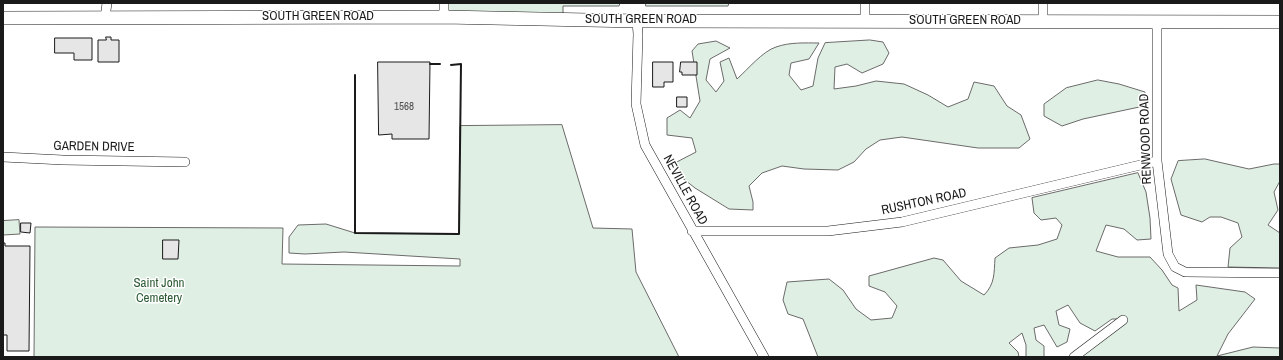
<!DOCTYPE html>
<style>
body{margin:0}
#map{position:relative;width:1283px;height:360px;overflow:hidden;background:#fff;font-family:"Archivo Narrow",sans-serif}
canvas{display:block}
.frame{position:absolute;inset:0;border:4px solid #1a1a1a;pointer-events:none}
</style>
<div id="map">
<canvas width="1283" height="360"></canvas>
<div class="frame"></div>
</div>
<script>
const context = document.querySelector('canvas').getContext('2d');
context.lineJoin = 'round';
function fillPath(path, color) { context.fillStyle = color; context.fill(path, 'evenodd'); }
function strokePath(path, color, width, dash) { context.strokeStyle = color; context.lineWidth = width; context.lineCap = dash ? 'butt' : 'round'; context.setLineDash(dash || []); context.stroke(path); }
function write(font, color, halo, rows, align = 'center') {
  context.font = font + ' "Archivo Narrow",sans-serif'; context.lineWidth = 3; context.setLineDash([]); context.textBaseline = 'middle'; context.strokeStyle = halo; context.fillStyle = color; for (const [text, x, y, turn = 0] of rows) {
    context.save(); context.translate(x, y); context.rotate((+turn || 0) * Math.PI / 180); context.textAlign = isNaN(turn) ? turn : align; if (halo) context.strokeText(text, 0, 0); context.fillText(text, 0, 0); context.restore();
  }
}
const green = new Path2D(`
 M444 3H620L619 6H563V20L444 17Z
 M646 3H729L728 6H646Z
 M870 40 883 42 889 53 883 64 862 73 847 64 835 67 834 89 856 86 876 81 904 84 928 95 948 107 968 99 974 82 994 86 1007 106 1021 115 1030 139 1019 148H978L902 137 880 140 866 149 854 162 838 170 804 169 782 166 762 173 749 186 753 202V210L729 209 695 188 680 176 671 165 696 152 692 138 667 135V118L680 110 690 118 700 101 692 51 698 44 716 41 730 48 710 59 706 80 716 92 724 81 720 62 729 58 737 79C747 70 763 51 776 47 790 42 805 43 819 43L809 59 791 63 789 75 801 90 813 86 818 58 825 43Z
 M1098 80 1119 84 1145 92 1144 106 1083 119 1062 126 1044 116V104L1066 88Z
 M562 125 593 228 632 229 636 272 679 357H34L35 227 283 228 282 264 460 266V259L344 252 305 254 289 253V237L298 225 326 224 355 233 459 234 460 126Z
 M1205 159 1249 169 1274 164H1280V181L1274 192 1278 210 1268 225 1280 233V268L1228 267 1230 248 1242 237 1238 223 1221 217H1210L1202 222 1181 215 1171 179 1178 161Z
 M1138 173 1146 192 1150 218 1151 239 1137 240 1124 229 1106 225 1096 251 1118 257H1150L1162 270 1172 285 1178 288 1179 311 1197 300 1196 285 1245 292 1255 299 1228 334 1217 356 1253 347 1280 348V357H1074L1122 319H1112L1095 331 1080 323 1068 305 1056 311 1059 325 1070 329 1067 342 1057 347 1044 325 1034 328 1036 340 1044 346V357H1026V345L1022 333 1009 343 1018 352 1019 357H818L803 319 788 314 783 300 787 282 829 279 843 290 856 309 871 320 892 318 897 306 885 292 869 286V276L934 258 943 260 961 281 984 295C995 284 994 273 995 258L1009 248 1038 245 1057 239 1062 225 1056 218 1041 220 1034 213 1032 198Z
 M19 220 20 234 3 235V221Z`);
fillPath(green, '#e0efe3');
strokePath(green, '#6a6a6a', 1);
const building = new Path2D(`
 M106 37H111V40H119V62H98V40H106Z
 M55 38H92V60H74V53H55Z
 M378 62H430L429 139H392V134L379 135Z
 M653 62H673V82H664V87H653Z
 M681 62H697V75H682V72H680Z
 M677 97H687V107H677Z
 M21 223H31L30 233 21 232Z
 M163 240H179L178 259H163Z
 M3 243H5V246H30L29 351H7V335H3Z`);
fillPath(building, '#e6e6e6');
strokePath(building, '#1a1a1a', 1);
const street = new Path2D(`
 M865 3V20
 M444 17V3
 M105 18 107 3
 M637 21 638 34 636 104 645 145 764 357
 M1043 22V3
 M1157 22V161L1168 254 1175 267 1185 272 1280 273
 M3 157 63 160 185 162
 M692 231H828L902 222 1157 161
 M1074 357 1123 320`);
const secondary = new Path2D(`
 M3 18 444 17 637 21 1280 22`);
strokePath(street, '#1a1a1a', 10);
strokePath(secondary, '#1a1a1a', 14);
strokePath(street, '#fff', 9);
strokePath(secondary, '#fff', 13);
strokePath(new Path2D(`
 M430 64H440
 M355 75V233L459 234 461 64 451 65`), '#1a1a1a', 2);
write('11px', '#4d4d4d', null, [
 ["1568",404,107]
]);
write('13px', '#1a1a1a', '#fff', [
 ["SOUTH GREEN ROAD",318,17],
 ["SOUTH GREEN ROAD",641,20],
 ["SOUTH GREEN ROAD",965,21],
 ["RENWOOD ROAD",1146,139,-92],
 ["GARDEN DRIVE",94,147,1],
 ["NEVILLE ROAD",685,190,61],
 ["RUSHTON ROAD",924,202,-12]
]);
write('13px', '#2b5a34', '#fff', [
 ["Saint John",159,284],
 ["Cemetery",159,299]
]);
</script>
